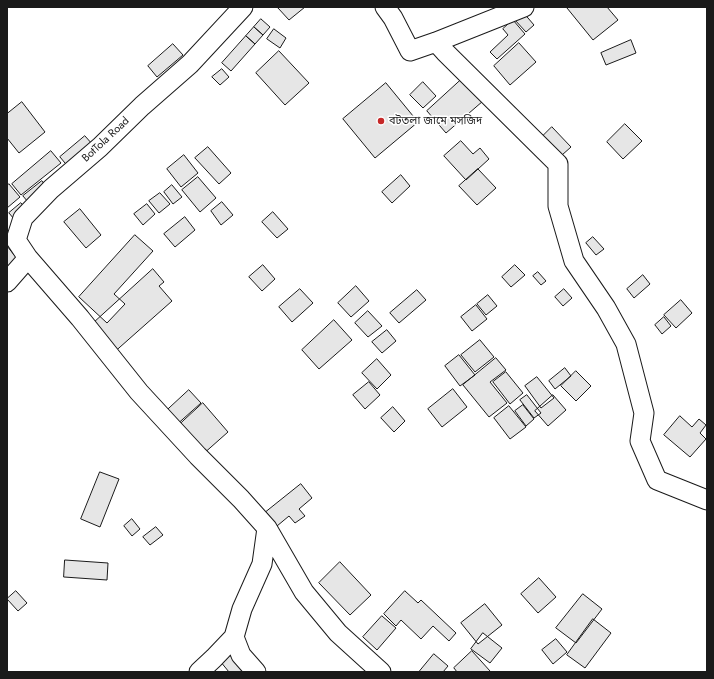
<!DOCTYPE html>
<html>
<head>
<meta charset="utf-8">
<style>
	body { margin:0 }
	#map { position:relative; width:714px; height:679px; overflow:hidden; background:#fff; font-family:Jost,sans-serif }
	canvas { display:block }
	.frame { position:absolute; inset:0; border:8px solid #1a1a1a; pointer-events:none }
</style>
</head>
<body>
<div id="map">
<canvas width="714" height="679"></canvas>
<div class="frame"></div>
</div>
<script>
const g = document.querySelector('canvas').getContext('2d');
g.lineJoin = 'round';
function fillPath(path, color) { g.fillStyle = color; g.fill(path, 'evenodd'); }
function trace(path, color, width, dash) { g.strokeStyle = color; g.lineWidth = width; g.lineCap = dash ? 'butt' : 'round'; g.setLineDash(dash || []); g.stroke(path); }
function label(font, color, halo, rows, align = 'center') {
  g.font = font + ' Jost,"Noto Sans Bengali",sans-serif'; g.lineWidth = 3; g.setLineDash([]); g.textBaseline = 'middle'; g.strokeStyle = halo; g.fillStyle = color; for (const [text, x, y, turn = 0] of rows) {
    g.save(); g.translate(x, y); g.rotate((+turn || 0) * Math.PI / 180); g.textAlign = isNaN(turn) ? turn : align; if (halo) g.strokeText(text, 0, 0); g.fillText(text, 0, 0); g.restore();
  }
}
const building = new Path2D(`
	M279,7h26l-16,13 -11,-12z
	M569,7h38l11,13 -25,20 -26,-32z
	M522,11l12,14 -8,7 -12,-13z
	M261,19l9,8 -7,8 -9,-8z
	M513,20l12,14 -28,25 -7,-7 18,-17 -5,-6z
	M254,27l9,8 -8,9 -9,-8z
	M274,29l12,9 -6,10 -13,-9z
	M246,36l9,8 -24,27 -9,-8z
	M631,40l5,13 -30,12 -5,-12z
	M519,43l17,19 -26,23 -16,-19z
	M173,44l10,11 -26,22 -9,-11z
	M279,51l30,32 -24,22 -29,-32z
	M222,69l7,8 -9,8 -8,-8z
	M462,79l21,22 -37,32 -19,-22z
	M423,82l13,14 -13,12 -13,-13z
	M386,83l32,39 -43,36 -32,-39z
	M22,102l23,30 -26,21 -12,-15v-24z
	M625,124l17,17 -19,18 -16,-17z
	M552,127l19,20 -9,8 -19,-19z
	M85,136l8,9 -23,24 -10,-12z
	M461,141l12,13 7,-6 9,11 -23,21 -22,-24z
	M208,147l23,26 -12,11 -24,-26z
	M51,151l10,12 -40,32 -9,-11z
	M184,155l14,18 -17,14 -14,-18z
	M478,169l18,19 -19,17 -18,-19z
	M401,175l9,11 -18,17 -10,-11z
	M198,177l18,21 -16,14 -18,-22z
	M42,181l5,7 -19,14 -5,-6z
	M9,184l11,13 -13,11v-22z
	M172,185l10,12 -9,7 -9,-12z
	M160,193l10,11 -11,9 -10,-12z
	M222,202l11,13 -12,10 -10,-14z
	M21,203l5,6 -12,10 -5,-6z
	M147,204l8,10 -12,11 -9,-11z
	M80,209l21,26 -15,13 -22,-26z
	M273,212l15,17 -11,9 -15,-16z
	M185,217l10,13 -20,17 -11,-13z
	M135,235l18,16 -39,43 11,10 -18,19 -28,-26z
	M593,237l11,12 -8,6 -10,-12z
	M7,246l12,15 -12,11z
	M263,265l12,14 -13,12 -13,-14z
	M515,265l10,10 -14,12 -9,-10z
	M153,269l11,13 -5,4 13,15 -61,54 -24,-26z
	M538,272l8,9 -5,4 -8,-9z
	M643,275l7,9 -16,14 -7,-9z
	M356,286l13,15 -18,16 -13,-14z
	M300,289l13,14 -21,19 -13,-15z
	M564,289l8,9 -9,8 -8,-9z
	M417,290l9,10 -27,23 -9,-10z
	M488,295l9,11 -11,9 -9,-11z
	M681,300l11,13 -16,15 -12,-13z
	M476,305l11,14 -15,12 -11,-14z
	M368,311l14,15 -14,11 -13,-14z
	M664,317l7,9 -9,8 -7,-9z
	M334,320l18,20 -33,29 -17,-19z
	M387,330l9,11 -14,12 -10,-11z
	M480,340l14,17 -19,15 -14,-17z
	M459,355l16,20 -15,11 -15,-20z
	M496,358l10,12 -16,12 17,21 -18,14 -26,-32z
	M377,359l14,16 -14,14 -15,-16z
	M565,368l6,8 -16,13 -6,-8z
	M576,371l15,15 -15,15 -15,-15z
	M506,372l17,21 -13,11 -17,-22z
	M537,377l17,21 -13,10 -16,-22z
	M369,382l11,13 -15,14 -12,-14z
	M453,389l14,18 -25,20 -14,-18z
	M189,390l12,13 -27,24 -12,-12z
	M527,395l14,18 -7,5 -14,-18z
	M553,395l13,15 -18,16 -13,-15z
	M203,403l25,29 -26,23 -25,-28z
	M523,405l11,14 -8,7 -11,-15z
	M509,406l17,21 -16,12 -16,-21z
	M393,407l12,14 -11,11 -13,-14z
	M680,416l12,11 7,-8 7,6 -6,8 6,6 -16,18 -26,-22z
	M100,472l19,7 -19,48 -19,-8z
	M301,484l11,14 -13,11 6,7 -10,7 -6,-7 -12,10 -11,-14z
	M132,519l8,10 -8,7 -8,-10z
	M156,527l7,8 -13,10 -7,-8z
	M65,560l43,3 -1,17 -43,-3z
	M340,562l31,33 -21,20 -31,-32z
	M539,578l17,19 -18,16 -17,-19z
	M16,591l11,12 -9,8 -11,-12z
	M405,591l13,12 3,-3 35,33 -7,8 -16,-15 -12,13 -20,-19 -5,6 -12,-12z
	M583,594l19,15 -26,34 -20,-15z
	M485,604l17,21 -24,19 -17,-21z
	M382,616l14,12 -19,22 -14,-13z
	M593,619l18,14 -26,35 -18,-13z
	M483,633l19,15 -12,15 -19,-14z
	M556,639l11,13 -14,12 -11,-14z
	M472,651l18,20 -1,1h-32l-3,-4z
	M229,654l14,16 -2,2h-12l-9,-11z
	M434,654l14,12 -5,6h-24z`);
fillPath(building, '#e6e6e6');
trace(building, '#1a1a1a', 1);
const minor = new Path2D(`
	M385,7l8,11 17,33 26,-9 88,-35
	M436,42l9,10 113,112v42l16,55 32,47 20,36 18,69 -4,28 17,39 50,20
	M28,258l52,60 59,74 59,64 43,43 26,29 37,64 34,41 43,39
	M7,282l21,-24 -12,-18 7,-22 28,-29 49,-42 42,-41 48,-42 53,-57
	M199,672l15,-14 20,-21
	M256,672l-15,-17 -7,-18 8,-28 20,-45 5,-36`);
trace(minor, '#1a1a1a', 21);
trace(minor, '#fff', 19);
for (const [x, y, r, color] of [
	[381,121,4,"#c62828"]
]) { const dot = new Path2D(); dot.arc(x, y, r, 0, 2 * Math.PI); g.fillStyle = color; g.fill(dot); trace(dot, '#fff', 1.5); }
label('11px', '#1a1a1a', '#fff', [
	["বটতলা জামে মসজিদ",389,121]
], 'left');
label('11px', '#1a1a1a', '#fff', [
	["BotTola Road",106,140,-43]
]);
</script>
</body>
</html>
